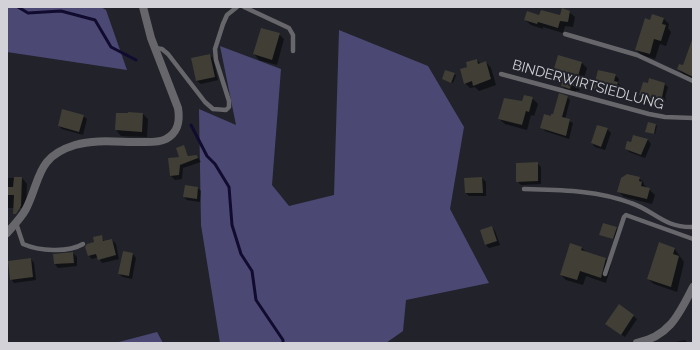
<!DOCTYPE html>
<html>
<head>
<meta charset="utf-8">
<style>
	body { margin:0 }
	#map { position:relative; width:700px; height:350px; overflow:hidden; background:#21222a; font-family:Raleway,sans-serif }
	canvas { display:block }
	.frame { position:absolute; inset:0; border:8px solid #d2d2d8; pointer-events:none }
</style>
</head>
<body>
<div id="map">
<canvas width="700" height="350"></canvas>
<div class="frame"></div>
</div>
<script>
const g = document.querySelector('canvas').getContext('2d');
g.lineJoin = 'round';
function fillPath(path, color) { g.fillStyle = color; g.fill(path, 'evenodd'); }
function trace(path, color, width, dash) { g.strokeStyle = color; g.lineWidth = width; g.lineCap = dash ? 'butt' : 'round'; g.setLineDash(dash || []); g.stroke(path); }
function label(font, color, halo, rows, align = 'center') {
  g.font = font + ' Raleway,sans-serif'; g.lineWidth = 4; g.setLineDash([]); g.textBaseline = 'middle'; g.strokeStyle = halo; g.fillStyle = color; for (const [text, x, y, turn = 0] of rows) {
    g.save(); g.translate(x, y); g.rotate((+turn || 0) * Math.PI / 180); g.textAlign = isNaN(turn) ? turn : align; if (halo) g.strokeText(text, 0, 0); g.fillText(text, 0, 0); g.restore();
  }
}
fillPath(new Path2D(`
	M7,7h94l5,3 21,60 -120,-18z
	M339,30l89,36 36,61 -14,82 39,74 -83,17 -3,31 -17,12h-166l-19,-118 -2,-116 37,16 -16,-79 61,23 -9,116 17,21 45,-11z
	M157,332l6,11h-48z`), '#4b4973');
fillPath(new Path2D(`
	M569,12l6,5 -2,10 -8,-1 -2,7 -20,-6v2l-12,-4 -6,-5 15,-4 20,1z
	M664,19l5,5 -1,4 3,4 -5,14 -6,-2 -5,15 -14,-4 -5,-6 15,-28z
	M279,34l5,5 -7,26 -18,-5 -5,-6z
	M693,45v34l-9,-4 -6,-6 6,-2z
	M209,55l4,3 5,22 -17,4 -4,-3 -5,-22z
	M477,60l4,4 5,-2 5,6 5,17 -17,6 -4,-4 -5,1 -5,-5 3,-15z
	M582,63l5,5 -5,16h-1l-2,7 -3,-1 -1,3 -8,-2 -5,-5v-8l-8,-6z
	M454,74l2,1 -3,8 -10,-4z
	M615,75l4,4 -1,4 3,3 -2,10 -21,-4 -4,-4z
	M664,84l4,3 -3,10 1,2 -4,9 -14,-4 -8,-9z
	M567,97l3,3 -5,19 8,4 -4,16 -24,-8 -4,-4 13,-11z
	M532,98l6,6 -4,12 -3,-1 -4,15 -22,-6 -6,-5 24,-17z
	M129,113l14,1 5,5 -1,18 -26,-1 -5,-6v-16z
	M83,116l4,3 -4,16 -21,-6 -3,-3z
	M656,125l1,1 -2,8 -9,-3z
	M607,129l4,4 -6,17 -10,-3 -3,-4z
	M633,136l15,4 3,4 -6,14 -16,-6 -3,-4 5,-5z
	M184,147l5,10 8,-1 4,6 -18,6 -1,11 -7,1 -4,-4 -2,-17 12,-1z
	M537,163l4,4v17l-20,1 -4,-4z
	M7,178h15l5,6 -1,24h-19z
	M482,178l4,4v14h-17l-3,-3z
	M639,178l5,5v2l11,10 -3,9 -28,-7 -6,-6z
	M198,188l3,3 -1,11 -13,-2 -3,-3z
	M492,227l3,4 5,14 -11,3 -3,-3 -5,-14z
	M616,228l2,1 -4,10 -13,-5z
	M101,237l4,5 7,-2 4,4 3,15 -17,4 -4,-6 -6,2 -4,-4 7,-12z
	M582,248l5,5 19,6 5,6 -5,18 -20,-7 -3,9 -17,-5 -5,-5z
	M674,248l10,14 -7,30 -23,-8 -6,-5z
	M73,253l4,4v9l-19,2 -3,-4 -1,-9z
	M133,254l3,4 -4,21 -9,-2 -4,-3z
	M31,259l3,4 2,17 -22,3 -3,-4z
	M619,305l18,14 -12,18 -15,-10z
	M685,340l3,3h-17z`), '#0007');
trace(new Path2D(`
	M18,7l10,6 33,-2 34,9 16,27 25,13
	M191,125l16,31 8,8 14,23 3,38 9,29 11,17 4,29 27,40v3`), '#110b2f', 3);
fillPath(new Path2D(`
	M562,8l8,3 -2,11 -8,-1 -2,7 -20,-6 -1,2 -13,-4 3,-9 12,4 2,-5 19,5z
	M652,14l12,4 -2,6 4,1 -5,16 -7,-2 -4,15 -15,-4 10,-32 5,2z
	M261,28l19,5 -8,27 -19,-6z
	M692,40h1v37l-16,-8 2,-5 4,1z
	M210,54l5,23 -19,4 -5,-23z
	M558,55l24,7 -5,18 -2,-1 -1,7 -3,-1 -1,4 -9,-3 1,-4h-3l2,-7 -8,-3z
	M477,59l1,5 8,-3 5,18 -18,7 -1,-5 -8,3 -4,-15 7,-2 -1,-5z
	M445,70l10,3 -4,10 -9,-4z
	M598,70l18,4 -2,7 4,1 -3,11 -22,-4z
	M649,78l16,5 -4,19h-1l-1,3 -16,-4 1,-5 -5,-1 4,-13 5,1z
	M559,93l9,3 -6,21 8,2 -4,17 -26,-8 4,-14 7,2v-2h2z
	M524,95l9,2 -4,15 -3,-1 -4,14 -24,-6 6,-21 18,3z
	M62,109l22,6 -5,17 -21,-6z
	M128,112l15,1 -1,19 -27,-2 1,-17h12z
	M648,122l8,2 -2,10 -9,-2z
	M597,125l11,3 -7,19 -10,-4z
	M633,135l15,4 -7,16 -16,-6 2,-8 4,1z
	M184,145l4,11 9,-1 1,3 -18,7 -1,10 -9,1 -2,-18 11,-1 -3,-9z
	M538,162v19l-22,1v-19z
	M627,174l13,3 -1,4 3,1 -1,4 9,2 -3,11 -30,-7 4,-14z
	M14,177h8l-1,29 -5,8h-3l1,-19h-7v-8h6z
	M482,177l1,16h-18l-1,-15z
	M185,185l13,2 -1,12 -14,-2z
	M603,223l14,4 -4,12 -14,-4z
	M492,226l5,15 -12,4 -5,-15z
	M102,235l1,6 9,-2 4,16 -18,5 -2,-6 -8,2 -3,-9 2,-3 7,-2 -1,-5z
	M659,242l16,6 -2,6 6,2 -8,31 -24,-8z
	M570,243l12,4 -1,3 25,8 -5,20 -21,-7 -3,9 -17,-5z
	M123,251l10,2 -4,23 -11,-2z
	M73,252l1,11 -20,1 -1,-10z
	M31,258l2,19 -23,3 -2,-19z
	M619,304l15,11 -13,20 -16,-11z`), '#403e35');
trace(new Path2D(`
	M244,7l45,21 4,7v16
	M565,34l72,21 56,26
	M155,48l7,1 6,5 37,48 8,7 13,1 3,-3v-6l-13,-41 -1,-11 8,-25 4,-9 10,-8
	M501,74l148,40 16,3 28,1
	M524,189c36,1 73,1 107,14 24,8 33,25 62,24
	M16,223l7,21c16,7 45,9 60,0
	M605,274l19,-57 2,-2 67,24`), '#66666b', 4.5);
trace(new Path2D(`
	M7,233c7,-8 14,-15 19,-24 15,-30 10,-52 49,-64 20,-6 43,-3 64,-3 9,0 19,1 27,-3 13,-7 14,-19 12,-31l-27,-70 -8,-31
	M637,343c33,-7 42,-29 56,-56`), '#66666b', 8);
label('14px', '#d2d2d8', '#21222a', [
	["BINDERWIRTSIEDLUNG",588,85,15]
]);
</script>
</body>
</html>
